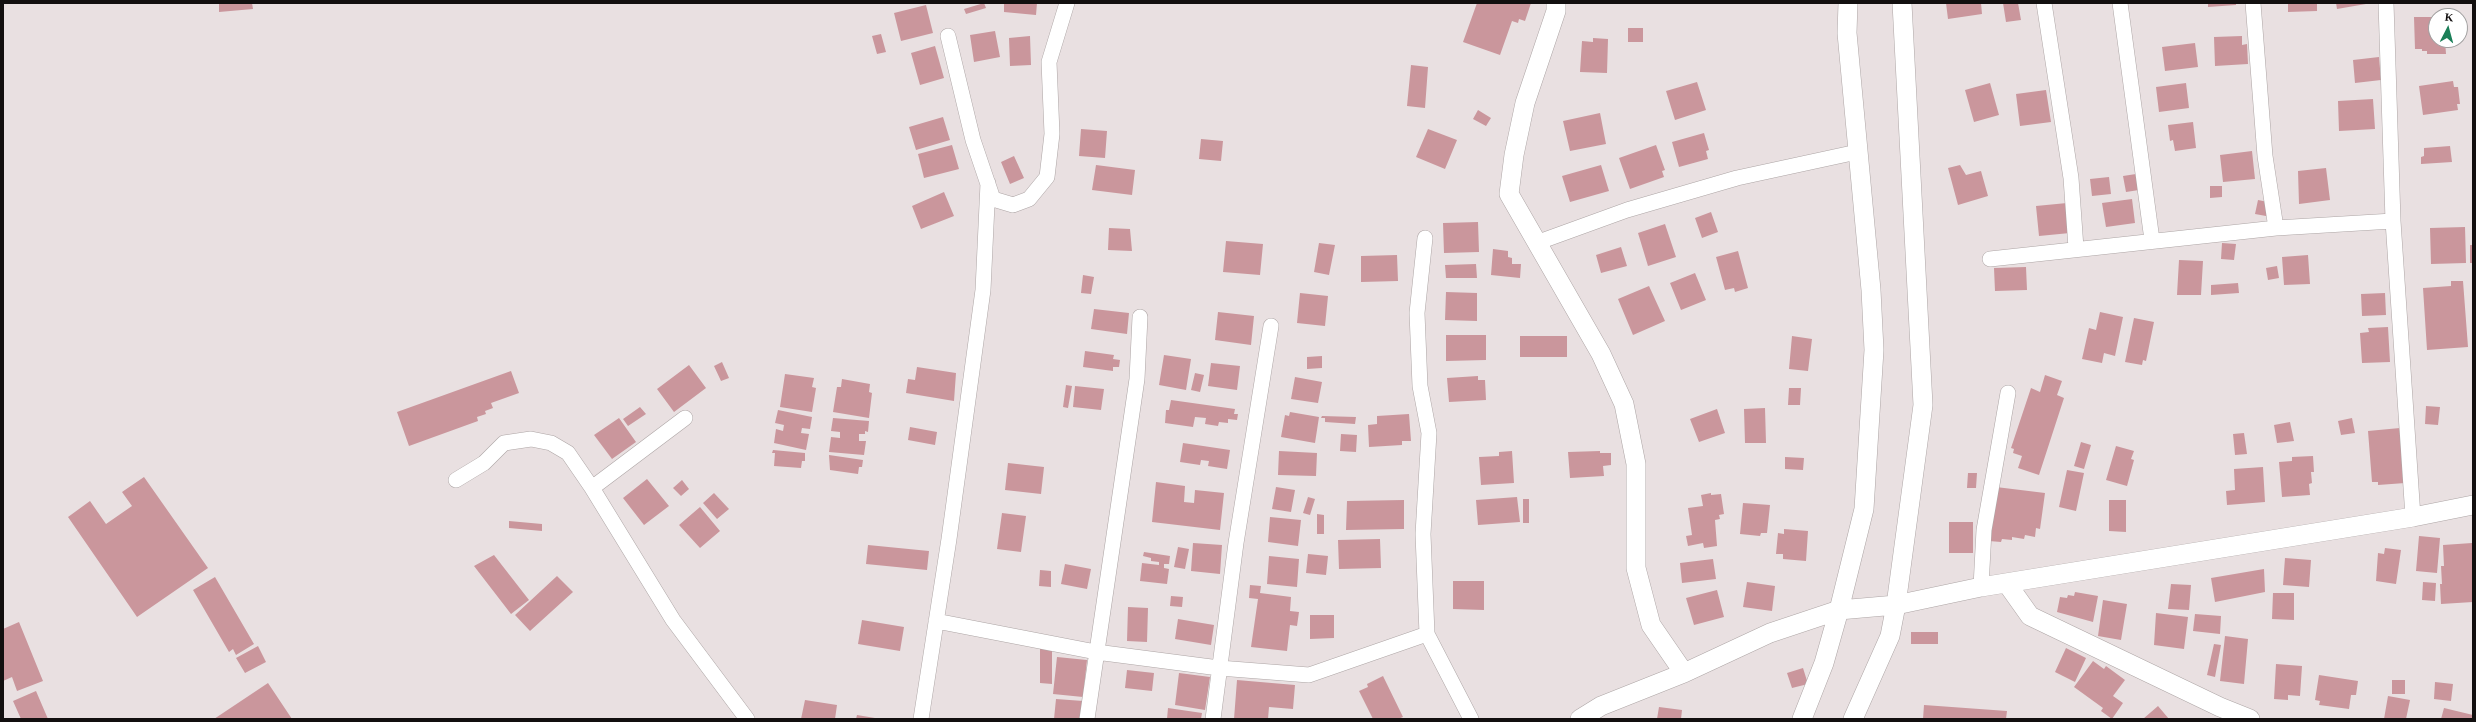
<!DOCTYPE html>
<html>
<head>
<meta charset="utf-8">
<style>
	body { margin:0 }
	#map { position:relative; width:2476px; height:722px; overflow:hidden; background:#e9e0e1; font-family:"Times New Roman",serif }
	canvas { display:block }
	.frame { position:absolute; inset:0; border:4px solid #120f0f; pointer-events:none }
	.north { position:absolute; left:2428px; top:8px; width:40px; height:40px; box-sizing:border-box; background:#fff; border:1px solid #a09f9f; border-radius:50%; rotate:6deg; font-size:11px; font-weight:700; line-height:16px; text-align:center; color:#120f0f }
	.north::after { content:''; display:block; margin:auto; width:14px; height:18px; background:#1b7f58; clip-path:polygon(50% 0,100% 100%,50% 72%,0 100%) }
</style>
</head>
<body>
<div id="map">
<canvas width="2476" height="722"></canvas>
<div class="frame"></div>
<div class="north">K</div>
</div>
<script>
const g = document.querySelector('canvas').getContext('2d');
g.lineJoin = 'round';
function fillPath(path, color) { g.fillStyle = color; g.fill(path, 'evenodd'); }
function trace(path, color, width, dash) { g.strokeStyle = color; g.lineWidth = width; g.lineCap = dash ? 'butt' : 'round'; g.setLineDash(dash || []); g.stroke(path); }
fillPath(new Path2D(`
	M219,3h33l1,6 -34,3z
	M984,3l2,5 -20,6 -2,-5z
	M1004,3h33l-1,12 -32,-3z
	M1477,3h54l-6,18 -6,-2 -1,4 -6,-2 -12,34 -37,-13z
	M1946,3h35l1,11 -34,5z
	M2003,3h15l3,17 -15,2z
	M2208,3h28v2l-28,2z
	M2288,3h29v8l-29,1z
	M2336,3h30v1l-29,5z
	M926,5l7,28 -32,8 -7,-28z
	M2414,17h22v23h9l1,14h-19v-3h-5v-2h-7z
	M1628,28h15v14h-15z
	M995,31l5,26 -26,5 -4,-27z
	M881,34l5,18 -9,2 -5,-18z
	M1030,36l1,29 -21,1 -1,-28z
	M2242,36v9l5,-1 1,20 -33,2 -1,-29z
	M1593,38l15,1 -1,34 -27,-1 2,-31 11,1z
	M2195,43l3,24 -33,4 -3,-24z
	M935,46l9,32 -24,7 -9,-32z
	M2379,57l2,23 -26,3 -2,-23z
	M1411,65l17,2 -3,41 -18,-2z
	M2453,81l1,6h4l2,17h-3l1,6 -35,5 -4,-29z
	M1697,82l9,28 -31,10 -9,-29z
	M1990,83l9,32 -25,7 -9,-32z
	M2186,83l3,25 -30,4 -3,-25z
	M2046,90l5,32 -31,4 -4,-32z
	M2373,99l2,30 -36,2 -1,-30z
	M1478,110l13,8 -5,8 -13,-7z
	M1600,113l6,31 -36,7 -7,-30z
	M943,117l7,23 -34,10 -7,-23z
	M2193,122l3,26 -21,3 -2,-11 -3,1 -2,-16z
	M1081,129l26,2 -2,27 -26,-2z
	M1428,129l29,11 -12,29 -29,-12z
	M1704,133l5,17 -3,1 2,8 -29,8 -7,-25z
	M1201,139l22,2 -2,20 -22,-2z
	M952,145l7,24 -35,9 -6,-24z
	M1656,145l9,25 -3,1 2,6 -34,12 -11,-31z
	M2450,146l2,16 -31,2v-7l3,-1v-8z
	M2252,151l3,28 -32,3 -3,-27z
	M1014,156l10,22 -14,6 -9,-22z
	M1096,165l39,5 -3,25 -40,-5z
	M1601,165l8,26 -39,11 -8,-26z
	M1960,165l6,10 15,-4 7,25 -30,9 -10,-37z
	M2326,168l4,32 -31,4 -1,-33z
	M2136,174l3,16 -13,2 -3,-16z
	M2109,177l2,17 -19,2 -2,-17z
	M2210,186h12v11l-12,1z
	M944,192l10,24 -33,13 -9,-23z
	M2132,199l3,24 -29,4 -4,-24z
	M2258,200l10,2 -2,14 -11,-2z
	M2067,203l3,30 -31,3 -3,-30z
	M1711,212l7,20 -16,6 -7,-20z
	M1478,222l1,30 -35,1 -1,-30z
	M1665,224l11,33 -28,9 -10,-33z
	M2465,227l1,36 -35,1 -1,-36z
	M1109,228l21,1 2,22 -24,-1z
	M1226,241l37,3 -3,31 -37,-3z
	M1319,243l16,2 -6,30 -15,-3z
	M2222,243l14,1 -2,16 -13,-1z
	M2470,245h3v18h-3z
	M1621,247l6,19 -26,7 -5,-18z
	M1493,249l15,2v6l4,1v6h9l-1,14 -29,-3z
	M1738,251l10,37 -13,4 -1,-4 -9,2 -9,-33z
	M1397,255l1,26 -37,1v-26z
	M2308,255l2,29 -26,1 -2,-28z
	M2179,260l24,1 -2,34h-24z
	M1476,264l1,14h-31l-1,-13z
	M2277,266l2,12 -11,2 -2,-12z
	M2026,267l1,23 -32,1 -1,-23z
	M1695,273l11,27 -25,10 -11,-27z
	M1083,275l11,2 -3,17 -10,-1z
	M2451,281h12l5,66 -41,3 -4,-62 28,-2z
	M2238,283l1,10 -28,2v-10z
	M1649,286l16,35 -32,14 -15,-36z
	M1446,292l31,1v28l-32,-1z
	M1300,293l28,3 -3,30 -28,-3z
	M2385,293l1,22 -24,1 -1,-22z
	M1094,309l35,4 -2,21 -36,-5z
	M1218,312l36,4 -3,29 -36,-5z
	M2100,312l23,5 -8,39 -11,-3 -2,10 -20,-4 7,-31 7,2z
	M2134,318l20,4 -8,39 -3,-1 -1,5 -17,-3z
	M2388,327l2,35 -28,1 -2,-30 9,-1 -1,-4z
	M1446,335h40v25l-40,1z
	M1520,336h47v21h-47z
	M1792,336l20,3 -4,32 -19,-2z
	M1085,351l29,4 -1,4 7,1 -1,7h-6v4l-30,-4z
	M1164,355l27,4 -5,31 -27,-5z
	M1322,356v12l-15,1v-12z
	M722,362l7,16 -8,3 -7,-15z
	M1211,363l29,3 -3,24 -29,-4z
	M689,365l17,23 -32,24 -17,-23z
	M917,367l39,6 -2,28 -48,-8 2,-14 7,1z
	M511,371l8,22 -28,10 2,5 -8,3 1,3 -9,3 1,4 -69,25 -12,-34z
	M1195,373l9,2 -4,17 -9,-2z
	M785,374l29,4 -2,9 4,1 -4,24 -32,-5z
	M2045,375l17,6 -5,14 7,3 -25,77 -21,-7 4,-12 -9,-3 1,-4 -3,-1 20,-60 9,4z
	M1478,376v4h7l1,20 -37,2 -2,-24z
	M1295,377l27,5 -4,21 -27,-4z
	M842,379l28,5 -1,8 3,1 -3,25 -36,-6 4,-25h4z
	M1066,385l6,1 -4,22 -5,-1z
	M1075,386l29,3 -3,21 -28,-3z
	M1789,388h12l-1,17h-12z
	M1171,400l64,9 -1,5h4l-1,6 -9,-1v4l-9,-1 -1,4 -13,-2 1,-6 -11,-1 -2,10 -28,-4 1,-13h3z
	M2426,406l14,1 -2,18 -13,-1z
	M640,407l6,7 -18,12 -5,-7z
	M1765,408l1,35h-21l-1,-34z
	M1717,409l8,24 -26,9 -9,-23z
	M778,410l34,7 -2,12 -8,-1 -1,5 8,1 -3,16 -32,-7 2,-14 7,2 1,-6 -9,-2z
	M1290,412l29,5 -4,26 -34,-6 4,-22 4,1z
	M1409,414l2,27h-9v4l-33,2 -1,-22 9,-1v-8z
	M1322,416l34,1 -1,7 -30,-2v-4h-4z
	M619,418l17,24 -24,17 -18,-24z
	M833,418l36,3 -1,11 -3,-1v3h-6v7h7l-2,14 -35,-3 2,-15 9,1v-6l-9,-1z
	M2352,418l3,15 -14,2 -3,-14z
	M2290,422l4,19 -17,2 -3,-18z
	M910,427l27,5 -2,13 -27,-5z
	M2400,428l5,55 -27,2v-3h-6l-4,-51z
	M2244,433l3,21 -12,1 -2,-21z
	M1341,434l16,1 -1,17 -16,-1z
	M2081,442l10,3 -7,24 -10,-3z
	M1183,443l47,7 -3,19 -19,-3 1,-5 -8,-1 -1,5 -20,-3z
	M2116,446l18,5 -3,8 3,1 -7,26 -21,-6z
	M773,450l32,3v8h-3l-1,7 -27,-2 1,-13h-3z
	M1279,451l38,2 -1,23 -38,-1z
	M1512,451l2,32 -33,2 -2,-28 20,-1v-4z
	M1600,451v2h11v12l-8,1 1,10 -34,2 -2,-26z
	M829,455l34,5 -1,7h-3l-1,7 -28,-4z
	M2313,456l1,16h-3l1,11 -3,1 1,11 -28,2 -3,-35 13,-1v-4z
	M1785,457l19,1 -1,12 -18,-1z
	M1008,463l36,4 -3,27 -36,-4z
	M2263,467l2,35 -38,3 -1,-14 9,-1 -1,-21z
	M2067,470l17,3 -8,38 -17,-4z
	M1968,473h9l-1,15h-9z
	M144,477l64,91 -71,49 -69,-100 22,-16 16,23 26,-18 -10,-14z
	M647,479l22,27 -25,19 -21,-27z
	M682,480l7,9 -8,7 -8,-8z
	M1156,482l29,4 -1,16 10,1 1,-13 29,3 -4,37 -68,-8z
	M1276,487l19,3 -4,22 -19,-3z
	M1996,487l49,6 -5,36 -4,-1 -1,9 -10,-2 -1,4 -12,-2v3l-10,-1 -1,3 -12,-1z
	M714,493l15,16 -12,10 -14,-16z
	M1711,493v2l10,-1 3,20 -5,1 1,4 -5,1 2,26 -13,2 -1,-5 -15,3 -2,-10 6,-1 -4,-27 15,-2 -2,-11z
	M1308,497l7,2 -5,16 -7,-2z
	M1517,497l3,25 -42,3 -2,-25z
	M1523,499h6v24h-6z
	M1404,500v29l-58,1 1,-29z
	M2109,500h17v32l-17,-1z
	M1743,503l27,2 -3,28h-6l-1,3 -20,-2z
	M700,507l20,24 -20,17 -21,-23z
	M1002,513l24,3 -5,36 -24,-3z
	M1317,514l7,1v19h-7z
	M1270,517l31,3 -3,26 -30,-4z
	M509,521l33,3v7l-33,-3z
	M1949,522h24v31h-24z
	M1784,529l24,2 -2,30 -23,-2v-5h-7l2,-21 6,1z
	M2419,536l21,2 -3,35 -21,-2z
	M1380,539l1,29 -42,1 -1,-29z
	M2473,539v63l-32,2 -1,-20h2l-1,-18h3l-1,-21 29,-2z
	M1193,543l29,2 -2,29 -29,-3z
	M868,545l61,6 -2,19 -61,-6z
	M1178,547l11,2 -4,20 -11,-2z
	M2385,548l16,2 -5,34 -20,-3 2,-28 6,1z
	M1144,552l26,4 -1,8h-5v4l5,1 -2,15 -27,-3 2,-18 17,2v-3l-8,-1v-3l-8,-2z
	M1308,554l20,2 -2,19 -20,-2z
	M494,555l35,45 -18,14 -37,-48z
	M1269,556l30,3 -2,28 -30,-3z
	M2285,558l26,2 -2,27 -26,-2z
	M1713,559l3,20 -34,4 -2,-20z
	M1065,564l26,5 -4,20 -26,-5z
	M2264,569l1,23 -50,10 -4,-24z
	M1040,570l11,1v16l-12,-1z
	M557,576l16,16 -43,39 -15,-16z
	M215,577l39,67 -18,11 -3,-6 -4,3 -36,-62z
	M1453,581h31v29l-31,-1z
	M1747,582l28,4 -3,25 -29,-4z
	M2423,582l13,1 -1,18 -13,-1z
	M2171,584l20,1 -2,25 -21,-1z
	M1250,585l11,1 -1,7 31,4 -1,14 9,1 -2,14 -7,-1 -3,26 -36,-4 7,-48 -9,-1z
	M1717,590l7,27 -30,8 -8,-27z
	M2075,592l23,4 -5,26 -36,-10 3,-15 7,1 1,-3 6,1z
	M2273,593h21v27l-22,-1z
	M1171,596l12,1 -1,10 -12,-1z
	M2103,600l24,4 -6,36 -23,-4z
	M1128,607l20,1 -1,34 -20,-1z
	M2156,613l32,4 -4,32 -30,-4z
	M2195,614l26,2 -1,18 -27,-3z
	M1310,615h24v23l-24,1z
	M1178,619l36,6 -3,20 -36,-6z
	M862,620l42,7 -4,24 -42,-7z
	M19,622l24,59 -26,10 -5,-14 -9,4v-52z
	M1911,632h27v12h-27z
	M2225,636l23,3 -4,45 -24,-3z
	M2214,644l7,1 -6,32 -8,-2z
	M258,646l8,16 -21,11 -9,-15z
	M2066,648l20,10 -11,24 -20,-10z
	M1040,649h12v35l-12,-1z
	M1057,657l30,3 -4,37 -30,-3z
	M2093,661l11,8 2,-3 19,14 -12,16 10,7 -11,16 -11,-8 2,-3 -29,-21z
	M2276,664l26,2 -2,30 -12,-1v5l-14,-1z
	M1803,668l5,16 -16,4 -5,-15z
	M1127,670l27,3 -2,18 -27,-3z
	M1179,673l31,4 -5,33 -30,-5z
	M2319,675l39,6 -2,14h-5l-2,14 -30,-4 1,-4 -5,-1z
	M1383,676l20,41 -5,2h-25l-14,-28 9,-4 -1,-3z
	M1237,680l58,5 -2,24 -24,-2 -1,12h-34z
	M2392,680h13v14h-13z
	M2435,682l18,2 -2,17 -17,-2z
	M268,683l24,36h-78z
	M36,691l12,28h-27l-8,-18z
	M2388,696l22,4 -4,19h-22z
	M1056,699l27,2 -2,18h-27z
	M805,700l32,5 -2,14h-34z
	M1924,705l83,6 -1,8h-83z
	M2158,706l11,13h-26z
	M1659,707l23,3 -1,9h-24z
	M1168,708l34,5 -1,6h-34z
	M2444,708l29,7v4h-32z
	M857,715l18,3v1h-19z`), '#ca969c');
const minor = new Path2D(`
	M2044,3l27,175 5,70
	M2120,3l32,237
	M2253,3l12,153 11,72
	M2386,3l7,218 20,296
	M948,36l25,104 20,59 20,6 16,-6 18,-22 5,-43 -3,-72 18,-59
	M1425,238l-8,75 3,73 9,47 -6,101 4,100 44,85
	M1536,243l91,-33 110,-32 120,-26
	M1990,259l286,-31 117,-7
	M456,480l28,-17 20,-20 27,-4 20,4 17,10 24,35 81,132 74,99
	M592,488l93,-70
	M1981,587l3,-57 24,-137
	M936,621l160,31 123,16 90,7 118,-41
	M921,719l28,-180 34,-249 5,-107
	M1087,719l50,-340 3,-62
	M1213,719l23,-176 35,-217`);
const tertiary = new Path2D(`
	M1556,3v8l-31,92 -11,52 -5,39 92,160 23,50 12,60v104l15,57 33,48
	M2008,585l22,31 190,91 30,12
	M1580,719l21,-13 83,-33 86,-40 69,-23 57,-5 85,-18 432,-70 60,-12
	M1802,719l22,-56 15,-53 25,-101 10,-159 -3,-60 -24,-257 1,-30
	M1853,719l37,-83 6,-31 27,-200 -21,-402`);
trace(minor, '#ada5a5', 16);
trace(tertiary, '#ada5a5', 20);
trace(minor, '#fff', 15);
trace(tertiary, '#fff', 19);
</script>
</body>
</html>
